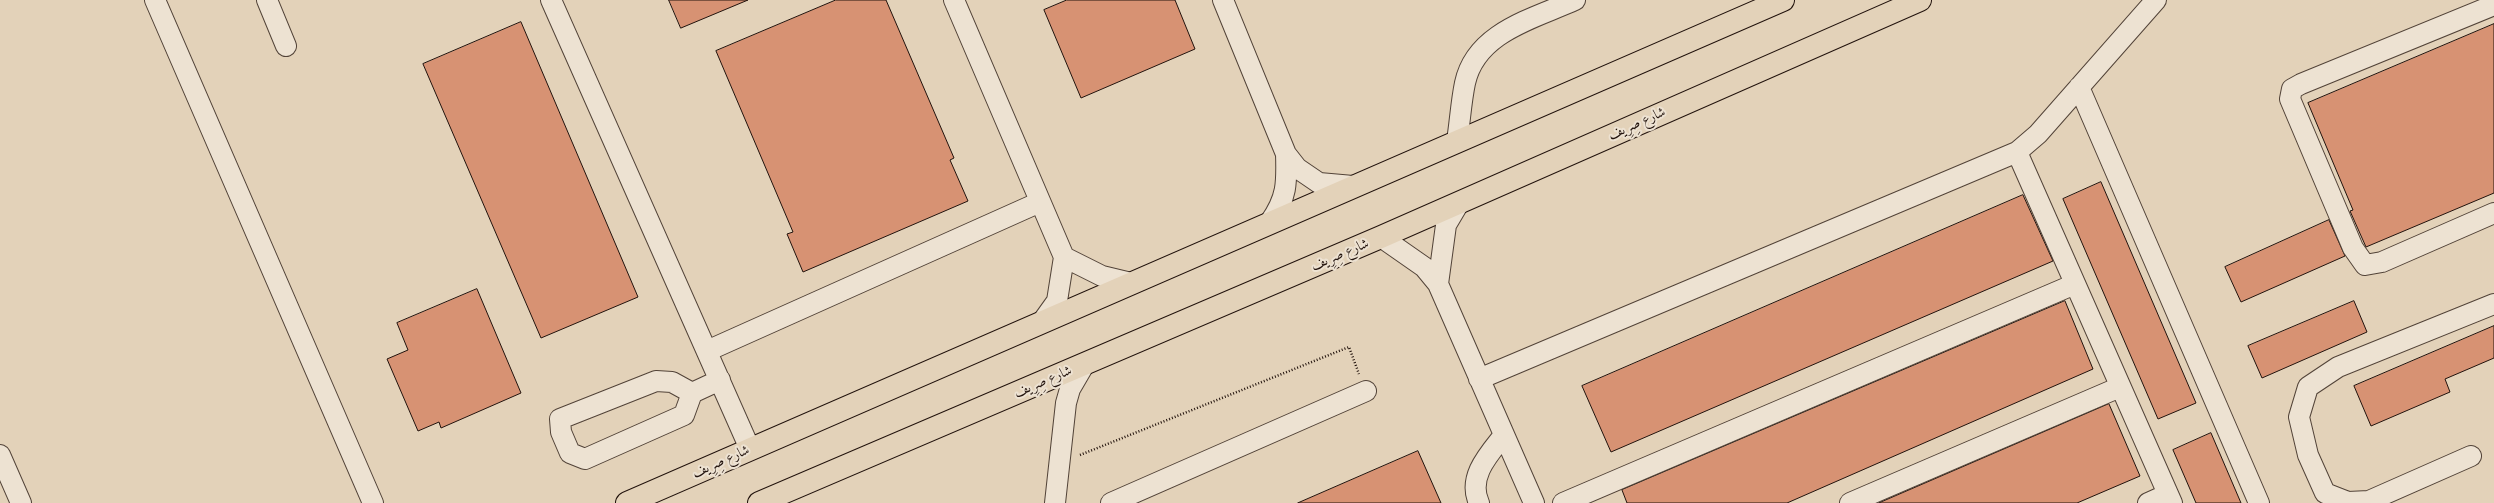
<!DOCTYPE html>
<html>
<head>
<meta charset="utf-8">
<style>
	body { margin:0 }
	canvas { display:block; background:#e3d2b9 }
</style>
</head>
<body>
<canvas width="2494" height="503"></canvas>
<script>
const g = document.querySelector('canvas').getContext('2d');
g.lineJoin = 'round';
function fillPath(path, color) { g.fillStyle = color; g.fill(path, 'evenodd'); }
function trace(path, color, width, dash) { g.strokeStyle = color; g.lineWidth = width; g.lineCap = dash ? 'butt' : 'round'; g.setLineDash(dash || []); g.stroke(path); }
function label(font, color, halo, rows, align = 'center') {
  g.font = font + ' "Gentium Book Plus",Amiri,serif'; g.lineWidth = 4; g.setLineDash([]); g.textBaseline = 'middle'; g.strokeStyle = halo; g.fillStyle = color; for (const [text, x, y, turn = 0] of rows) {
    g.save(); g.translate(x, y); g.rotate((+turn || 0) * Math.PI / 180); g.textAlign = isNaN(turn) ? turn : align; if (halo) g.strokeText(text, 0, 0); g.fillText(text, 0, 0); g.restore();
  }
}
const building = new Path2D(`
	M669,0h79l-67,28z
	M836,0h50l68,158 -4,2 18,41 -165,71 -16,-38 6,-2 -77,-181z
	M1067,0h108l20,49 -114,49 -37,-88z
	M521,22l117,275 -97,41 -118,-274z
	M2494,24v169l-128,54 -16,-36 3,-1 -45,-107z
	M2101,182l95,221 -38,16 -95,-220z
	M2023,195l30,66 -442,191 -29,-66z
	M2329,220l16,36 -104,46 -16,-35z
	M477,289l44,104 -80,35 -2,-6 -21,9 -31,-72 21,-9 -11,-27z
	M2065,301l28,68 -306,134h-160l-5,-13z
	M2354,301l13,31 -105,46 -14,-32z
	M2494,326v32l-49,21 5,13 -79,34 -17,-40z
	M2109,404l31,72 -63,27h-198z
	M2211,433l30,70h-45l-23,-53z
	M1418,451l23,52h-143z`);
fillPath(building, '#d79273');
trace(building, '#22130d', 1);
const minor = new Path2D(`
	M155,0l218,503
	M267,0l19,46
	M551,0l199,449
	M954,0l110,257 -7,44 -15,21
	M1223,0l63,154 11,14 22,15 34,3
	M2494,5l-193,79 -9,5 -2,10 63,149 12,17 17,-3 112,-49
	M2079,87l180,416
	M1457,141c3,-19 4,-39 8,-58 11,-51 68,-64 110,-83
	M2017,152l155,351
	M1270,222c17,-24 17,-39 16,-68
	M1381,237l43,30 14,17 96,219
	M1064,257l38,19 29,7
	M1438,284l8,-59 13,-22
	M707,351l333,-149
	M1479,379l538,-227 21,-18 118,-134
	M692,393l-20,-11 -16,-1 -96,38 1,13 9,21 15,6 99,-44 8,-22 28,-13
	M0,455l21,48
	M2471,456l-102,45 -21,1 -23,-9 -17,-38 -9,-38 9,-30 30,-20 156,-63
	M1055,503l11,-100 4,-14 14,-24
	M1111,503l255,-112
	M1479,503c-12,-26 10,-49 25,-68
	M1563,503l512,-219
	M1850,503l270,-116
	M2148,503l20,-9`);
const major = new Path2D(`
	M627,503l1156,-503
	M759,503l622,-266 539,-237`);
trace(minor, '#524338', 22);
trace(major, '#22130d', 24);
trace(new Path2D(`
	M1080,455l269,-108 10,27`), '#22130d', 2.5, [1, 2]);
trace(minor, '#ede2d2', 20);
trace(major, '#e3d2b9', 22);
label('14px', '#22130d', '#ede2d2', [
	["شارع صِرِيف",1637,124,-24],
	["شارع صِرِيف",1340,255,-23],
	["شارع صِرِيف",1043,382,-23],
	["شارع صِرِيف",721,462,-24]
]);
</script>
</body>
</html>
